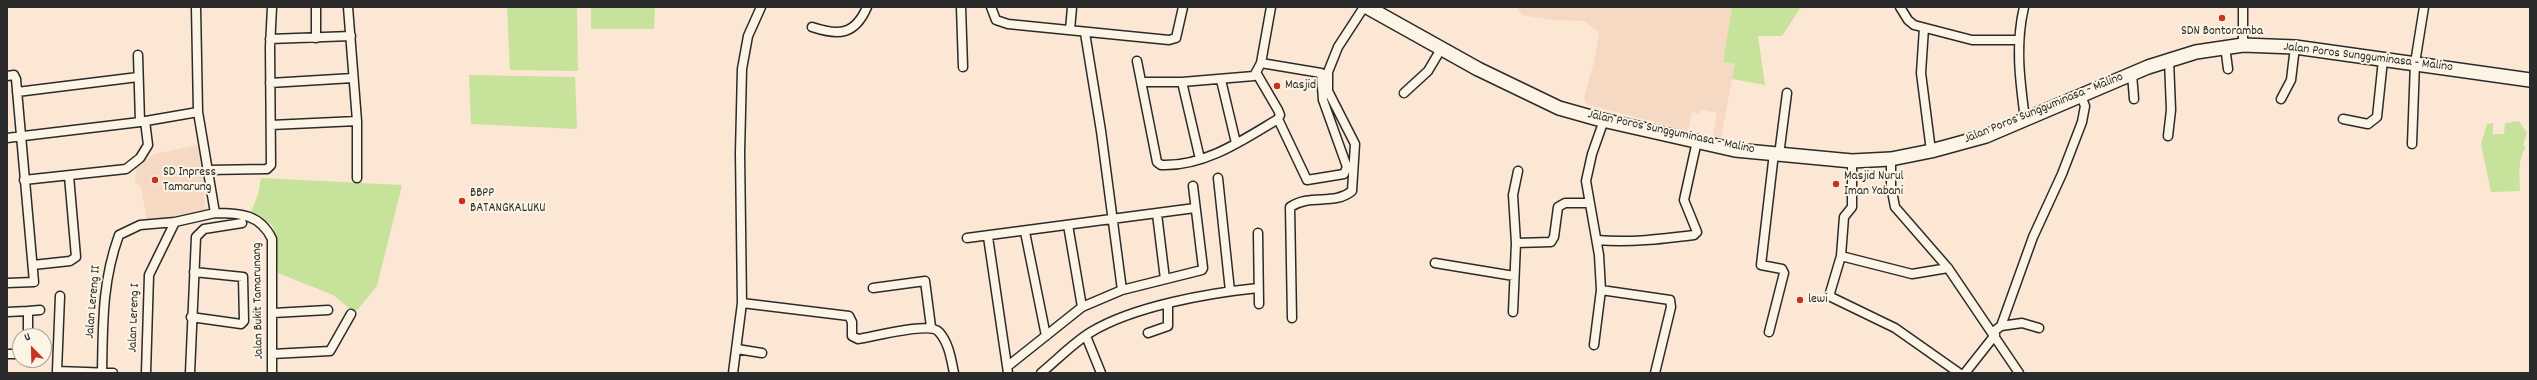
<!DOCTYPE html>
<html>
<head>
<meta charset="utf-8">
<style>
	body { margin:0 }
	#map { position:relative; width:2537px; height:380px; overflow:hidden; background:#fbe7d3; font-family:Dekko,sans-serif }
	canvas { display:block }
	.frame { position:absolute; inset:0; border:8px solid #2b2b2b; pointer-events:none }
	.north { position:absolute; left:12px; top:328px; width:40px; height:40px; box-sizing:border-box; background:#fcf5e5; border:1px solid #a8a49b; border-radius:50%; rotate:337deg; font-size:11px; font-weight:700; line-height:16px; text-align:center; color:#2b2b2b }
	.north::after { content:''; display:block; margin:auto; width:14px; height:18px; background:#c8321e; clip-path:polygon(50% 0,100% 100%,50% 72%,0 100%) }
</style>
</head>
<body>
<div id="map">
<canvas width="2537" height="380"></canvas>
<div class="frame"></div>
<div class="north">U</div>
</div>
<script>
const g = document.querySelector('canvas').getContext('2d');
g.lineJoin = 'round';
function fillPath(path, color) { g.fillStyle = color; g.fill(path, 'evenodd'); }
function trace(path, color, width, dash) { g.strokeStyle = color; g.lineWidth = width; g.lineCap = dash ? 'butt' : 'round'; g.setLineDash(dash || []); g.stroke(path); }
function label(font, color, halo, rows, align = 'center') {
  g.font = font + ' Dekko,sans-serif'; g.lineWidth = 4; g.setLineDash([]); g.textBaseline = 'middle'; g.strokeStyle = halo; g.fillStyle = color; for (const [text, x, y, turn = 0] of rows) {
    g.save(); g.translate(x, y); g.rotate((+turn || 0) * Math.PI / 180); g.textAlign = isNaN(turn) ? turn : align; if (halo) g.strokeText(text, 0, 0); g.fillText(text, 0, 0); g.restore();
  }
}
fillPath(new Path2D(`
	M1517,7h215l-9,55 12,2 -14,74 -8,-2 4,-23 -17,-4v5l-8,-2 -4,19 -102,-27 -2,-6 10,-36 5,-29 -15,-12 -31,-1 -31,-5z
	M201,144l4,69 -58,8 -6,-34 -6,-5 1,-15 18,-13z`), '#f6d9c3');
fillPath(new Path2D(`
	M507,7h70l1,64 -68,-1z
	M591,7h64l-1,22h-63z
	M1732,7h69l-19,29h-24l7,49 -33,-6 3,-15 -12,-2z
	M469,75l106,2 2,52 -106,-5z
	M2519,121l8,12 -4,12 3,2c-9,12 -6,30 -6,44l-29,1 -10,-48 6,-20 6,-1v11h11l1,-11z
	M261,178l141,7 -25,101 -22,27 -22,-18 -55,-22 -5,-47 -22,-14 7,-17z`), '#c7e39b');
const minor = new Path2D(`
	M196,7l2,105 17,101c25,0 45,1 57,26v134
	M316,7v31
	M348,7l9,114v57
	M961,7l2,60
	M991,7l5,13 12,4 161,16 7,-2 7,-31
	M1900,7l8,13 6,5 58,15h47
	M2024,7c-9,38 -4,74 1,112
	M2243,7v38
	M812,27c27,9 43,8 55,-20
	M1924,28l-3,45 10,78
	M1070,30l2,-23
	M1085,33l16,98 21,159
	M270,39l81,-3
	M2225,46l3,23
	M138,55l2,67
	M1137,61l20,101 4,3c43,2 82,-25 117,-46l2,-4 -2,-5 -21,-36
	M1261,63l60,10 2,27 24,67 -3,7 -37,6 -29,-61
	M2132,74l2,25
	M7,76l7,-1 2,4 18,203 -27,1
	M1221,80l15,63
	M1142,82h40l72,-6 7,-13 10,-56
	M1182,82l18,77
	M270,83l83,-5
	M17,92l121,-15
	M1404,93l24,-22 13,-22
	M2281,99l10,-19 4,-33
	M2343,119l25,5 9,-7 6,-57
	M271,125l86,-4
	M2168,136l3,-26 -2,-50
	M7,138l133,-16 58,-10
	M2412,144l3,-81 9,-56
	M1779,155l8,-62
	M1891,159v27l4,21 53,61 71,105
	M1852,161v46l-8,10 -3,39 71,18 36,-6
	M208,170l59,-1 4,-4 -1,-118 2,-40
	M1218,178l12,113
	M24,180l102,-11 14,-11 8,-13 -3,-24
	M1157,214l8,65
	M1068,225l14,82
	M1025,232l21,104
	M1258,233l1,71
	M988,237l20,136
	M967,238l228,-30
	M1597,240c32,3 65,-1 97,-5l3,-3 -13,-32 13,-59
	M1516,243l-3,-48 5,-24
	M1841,256l-11,37 1,4 64,31 64,45
	M1435,263l79,13
	M33,265l37,-4 6,-4 -7,-81
	M873,288l52,-7 6,46
	M1601,290l69,10 1,7 -16,66
	M60,296l-3,75 56,2
	M742,303l107,13 3,6v14l6,3c15,-2 72,-18 81,-7 10,11 12,27 15,41
	M28,311l12,-1
	M7,312l21,-1v25
	M1513,312l3,-69 35,-1 3,-5 4,-30 7,-4h24
	M273,313l55,-3
	M191,317l50,7 3,-3 -1,-44 -49,-5
	M1292,318l-2,-111c22,-14 43,-1 62,-16l3,-47 -27,-53v-19l10,-25 26,-40
	M2001,326l21,-3 17,5
	M1769,332l15,-59 -2,-4 -21,-4 13,-112
	M1993,332l8,-6 32,-89 29,-63 20,-52 3,-16 -4,-10
	M1148,333l20,-7v-21
	M1086,336l15,37
	M1594,345l7,-55 -2,-35 -13,-74 6,-27 12,-34
	M737,349l25,4
	M7,354h13
	M272,354l58,-3 21,-37
	M1008,366l74,-59 40,-17 80,-20 1,-2 -10,-82
	M102,372c1,-49 0,-90 17,-137l21,-10 35,-3 40,-9
	M146,373l3,-98 26,-53
	M190,373l6,-136 8,-8 38,-6
	M733,373l9,-70 -2,-150 2,-84 6,-33 13,-29
	M1041,373c16,-13 32,-30 50,-41 43,-26 118,-39 167,-44
	M1965,373l30,-38`);
const primary = new Path2D(`
	M1367,7l111,62 81,39 39,11 137,31 117,11 39,-2 40,-8 55,-15 162,-69 48,-15 47,-7 52,2 235,33`);
trace(minor, '#2b2b2b', 11);
trace(primary, '#2b2b2b', 16);
trace(minor, '#fcf5e5', 8);
trace(primary, '#fcf5e5', 13);
for (const [x, y, r, color] of [
	[2222,18,4,"#c8321e"],
	[1277,86,4,"#c8321e"],
	[155,180,4,"#c8321e"],
	[1836,184,4,"#c8321e"],
	[462,201,4,"#c8321e"],
	[1800,300,4,"#c8321e"]
]) { const dot = new Path2D(); dot.arc(x, y, r, 0, 2 * Math.PI); g.fillStyle = color; g.fill(dot); trace(dot, '#fcf5e5', 1.5); }
label('13px', '#2b2b2b', '#fcf5e5', [
	["SDN Bontoramba",2222,32,"center"],
	["Masjid",1285,86],
	["SD Inpress",163,173],
	["Tamarung",163,188],
	["Masjid Nurul",1844,177],
	["Iman Yabani",1844,192],
	["BBPP",470,194],
	["BATANGKALUKU",470,209],
	["lewi",1808,300]
], 'left');
label('13px', '#2b2b2b', '#fcf5e5', [
	["Jalan Poros Sungguminasa - Malino",2368,58,7],
	["Jalan Poros Sungguminasa - Malino",2044,109,-22],
	["Jalan Poros Sungguminasa - Malino",1671,133,12],
	["Jalan Bukit Tamarunang",259,301,-91],
	["Jalan Lereng II",94,302,-85],
	["Jalan Lereng I",135,318,-88]
]);
</script>
</body>
</html>
